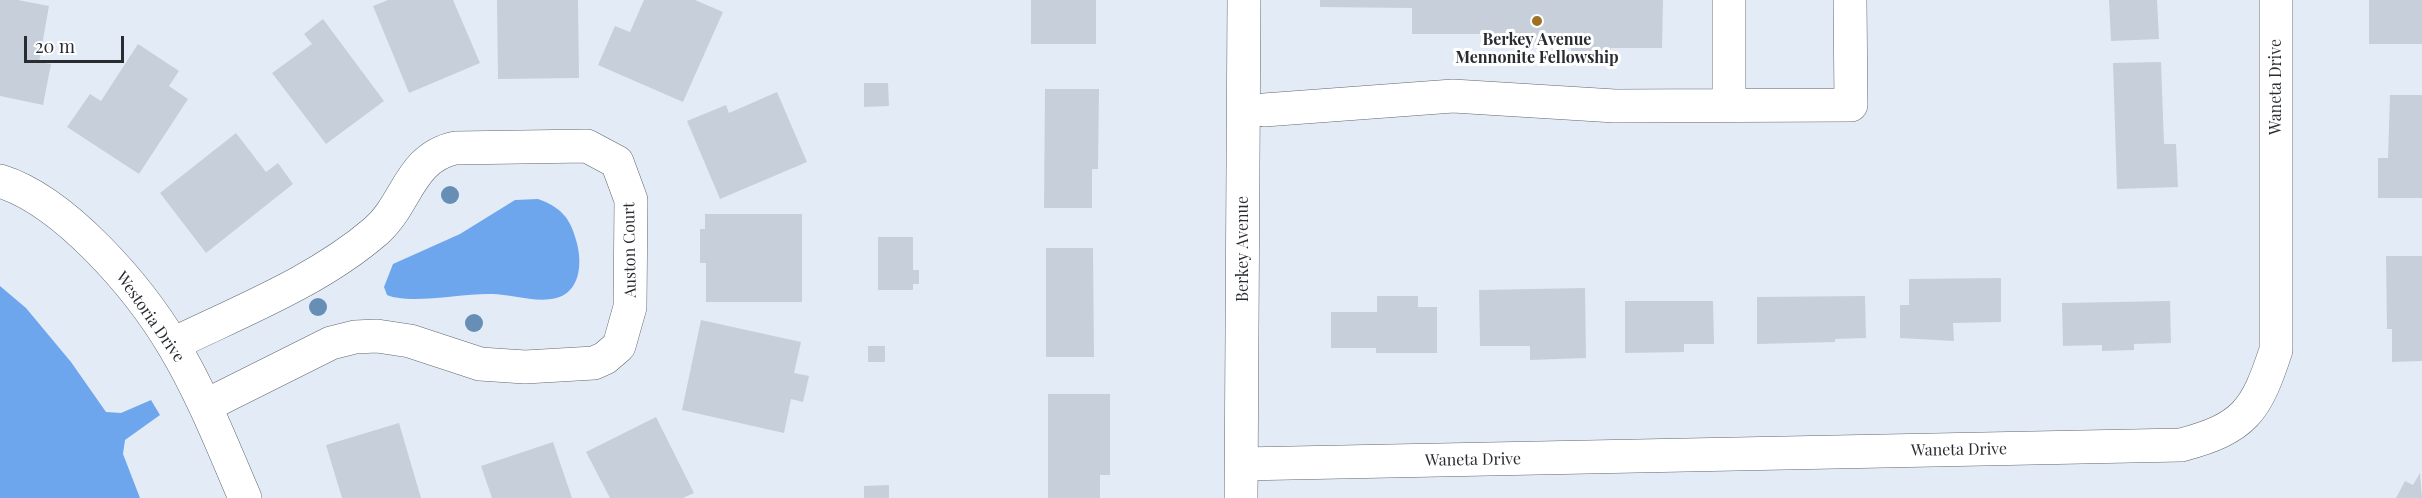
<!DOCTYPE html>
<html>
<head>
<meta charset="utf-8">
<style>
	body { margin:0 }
	#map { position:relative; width:2422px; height:498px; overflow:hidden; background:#e3ecf6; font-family:"Playfair Display",serif }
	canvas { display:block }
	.scale { position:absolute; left:24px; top:36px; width:100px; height:27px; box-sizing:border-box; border:3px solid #292c30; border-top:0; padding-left:8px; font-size:18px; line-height:21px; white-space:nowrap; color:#292c30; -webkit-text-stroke:4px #fff; paint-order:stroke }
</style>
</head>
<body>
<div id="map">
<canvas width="2422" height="498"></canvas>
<div class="scale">20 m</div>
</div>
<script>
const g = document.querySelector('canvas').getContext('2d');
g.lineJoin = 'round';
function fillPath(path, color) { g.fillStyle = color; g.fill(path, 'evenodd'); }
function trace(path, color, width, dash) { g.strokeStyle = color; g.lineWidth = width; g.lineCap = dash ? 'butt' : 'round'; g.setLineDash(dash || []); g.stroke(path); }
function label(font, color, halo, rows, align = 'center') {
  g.font = font + ' "Playfair Display",serif'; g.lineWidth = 6; g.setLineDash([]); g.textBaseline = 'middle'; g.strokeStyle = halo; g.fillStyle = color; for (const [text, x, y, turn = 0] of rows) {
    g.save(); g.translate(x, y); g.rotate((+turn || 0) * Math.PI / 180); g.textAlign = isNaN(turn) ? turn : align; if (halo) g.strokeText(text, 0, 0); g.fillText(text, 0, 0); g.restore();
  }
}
fillPath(new Path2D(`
	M538,199c22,8 32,18 38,41 5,16 6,40 -8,52 -19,16 -54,2 -76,2 -30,-1 -81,11 -105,1l-3,-8 9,-23 67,-30 55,-34z
	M0,286l26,22 45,54 35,50 15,1 30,-13 9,15 -35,25 -2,14 17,44h-140z`), '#6da6ed');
fillPath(new Path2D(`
	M0,0h18l31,6 -10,56 12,2 -8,41 -43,-9z
	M388,0h65l27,63 -71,30 -36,-87z
	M497,0h81l1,78 -81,1z
	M644,0h51l28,12 -40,90 -85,-37 17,-39 15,6z
	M1031,0h65v44h-65z
	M1320,0h343l-1,48h-51v8h-40v-10l-87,-1v-11h-72v-26l-92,-1z
	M2109,0h48l2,39 -48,2z
	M2369,0h53v44h-53z
	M323,19l61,82 -58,43 -54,-71 40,-29 -8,-10z
	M138,44l41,27 -10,15 19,13 -49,75 -72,-47 23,-33 11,7z
	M2161,62l3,82h12l2,43 -61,2 -4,-126z
	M864,83h24l1,23 -25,1z
	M1045,89h54l-1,80h-6v39h-48z
	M777,92l30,70 -87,37 -33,-78 39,-16 3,8z
	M2390,95h32v103h-44v-40h10z
	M236,133l30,39 12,-9 15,21 -87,69 -46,-60z
	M705,214h97v88h-96v-39h-6v-34h5z
	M878,237h35v33h6v14h-6v6h-35z
	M1046,248h47l1,109h-48z
	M2386,256h36v105l-30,1v-33h-5z
	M2001,278v44l-48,1 1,18 -54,-3v-33h9v-26z
	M1585,288l1,70 -56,2v-14h-50l-1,-56z
	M1377,296h41v11h19v46h-61v-5h-45v-36h46z
	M1865,296l1,42 -31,1v3l-78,2v-47z
	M1625,301h88l1,43h-30v8l-59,1z
	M2170,301l1,42 -37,1v6l-32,1v-6l-39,1 -1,-43z
	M701,320l100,22 -7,31 15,3 -6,26 -12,-3 -7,34 -102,-23z
	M868,346h17v16h-17z
	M1048,394h62v81h-10v23h-52z
	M656,417l38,76 -11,5h-73l-24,-46z
	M399,423l22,75h-79l-16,-53z
	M553,442l19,56h-80l-11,-32z
	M2420,473l2,25h-26l9,-17 8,4z
	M889,485v13h-25v-12z`), '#c7d0da');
const minor = new Path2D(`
	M1729,105v-105
	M1264,110l189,-14 162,10 236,-1 -1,-105
	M0,181c65,20 139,107 173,164 29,48 50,102 72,153
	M173,344c68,-33 145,-63 203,-113 31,-27 33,-73 79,-83l132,-2 30,16 14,38 -1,107 -11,39 -14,12 -11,5 -69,4 -45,-3 -70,-23 -33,-5 -22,1 -24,6 -126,63
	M1242,464l939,-19c64,-17 75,-34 95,-95v-350
	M1241,498l3,-498`);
trace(minor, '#606770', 34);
trace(minor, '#fff', 33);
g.fillStyle = '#678eb5';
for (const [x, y] of [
	[450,195],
	[318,307],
	[474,323]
]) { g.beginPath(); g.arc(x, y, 9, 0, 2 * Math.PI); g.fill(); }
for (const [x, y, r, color] of [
	[1537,21,6,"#a07024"]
]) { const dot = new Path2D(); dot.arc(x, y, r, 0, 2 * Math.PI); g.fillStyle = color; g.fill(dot); trace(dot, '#fff', 2); }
label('bold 16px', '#292c30', '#fff', [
	["Berkey Avenue",1537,40],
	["Mennonite Fellowship",1537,58]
]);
label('16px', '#292c30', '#fff', [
	["Waneta Drive",2276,87,-90],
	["Berkey Avenue",1243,249,-90],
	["Auston Court",630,250,-91],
	["Westoria Drive",150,317,55],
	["Waneta Drive",1959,450,-1],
	["Waneta Drive",1473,460,-1]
]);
</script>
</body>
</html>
